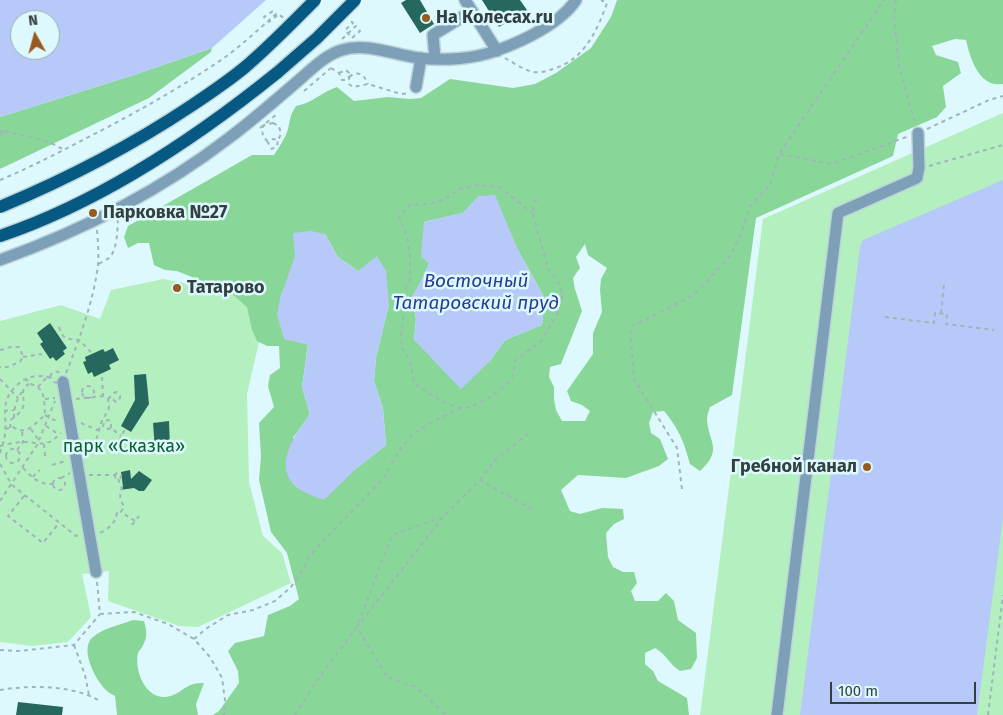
<!DOCTYPE html>
<html>
<head>
<meta charset="utf-8">
<style>
	body { margin:0 }
	#map { position:relative; width:1003px; height:715px; overflow:hidden; background:#def9fd; font-family:"Fira Sans",sans-serif }
	canvas { display:block }
	.north { position:absolute; left:10px; top:10px; width:50px; height:50px; box-sizing:border-box; background:#def9fd; border:1px solid #9aafb2; border-radius:50%; rotate:353deg; font-size:14px; font-weight:700; line-height:20px; text-align:center; color:#334042 }
	.north::after { content:''; display:block; margin:auto; width:18px; height:22px; background:#985b1f; clip-path:polygon(50% 0,100% 100%,50% 72%,0 100%) }
	.scale { position:absolute; left:830px; top:682px; width:146px; height:22px; box-sizing:border-box; border:2px solid #334042; border-top:0; padding-left:6px; font-size:15px; line-height:18px; white-space:nowrap; color:#334042; -webkit-text-stroke:4px #def9fd; paint-order:stroke }
</style>
</head>
<body>
<div id="map">
<canvas width="1003" height="715"></canvas>
<div class="north">N</div>
<div class="scale">100 m</div>
</div>
<script>
const g = document.querySelector('canvas').getContext('2d');
g.lineJoin = 'round';
function fillPath(path, color) { g.fillStyle = color; g.fill(path, 'evenodd'); }
function trace(path, color, width, dash) { g.strokeStyle = color; g.lineWidth = width; g.lineCap = dash ? 'butt' : 'round'; g.setLineDash(dash || []); g.stroke(path); }
function label(font, color, halo, rows, align = 'center') {
  g.font = font + ' "Fira Sans",sans-serif'; g.lineWidth = 5; g.setLineDash([]); g.textBaseline = 'middle'; g.strokeStyle = halo; g.fillStyle = color; for (const [text, x, y, turn = 0] of rows) {
    g.save(); g.translate(x, y); g.rotate((+turn || 0) * Math.PI / 180); g.textAlign = isNaN(turn) ? turn : align; if (halo) g.strokeText(text, 0, 0); g.fillText(text, 0, 0); g.restore();
  }
}
fillPath(new Path2D(`
	M1003,113v602h-303l63,-496z
	M163,279l106,20 -22,95 2,88 14,54 19,17 9,30 -93,44 -19,-1 -71,-25 1,-30 -27,3 9,43 -23,25 -36,4 -32,-4v-321l61,-16 39,14 11,-29z`), '#b4efbf');
fillPath(new Path2D(`
	M617,0h386v84c-24,4 -33,-26 -37,-44l-11,-1 -23,7 4,9 22,7 3,11 -18,13 3,21 -9,10 -39,17 -5,22 -137,62 -24,177 -22,12c-1,3 -3,8 -3,12 1,23 17,30 -7,52l-10,-7c-6,-22 -11,-35 -26,-53l-11,1 -4,11 2,10 9,6 8,20 -9,7 -33,12 -48,-3 -17,15 9,21 10,3 22,-6 21,1 1,10 -10,5 -8,9 2,24 5,10 10,5h11l3,11 -6,8 4,10h23l8,-8 8,8 4,19 18,13 1,25 -6,11 -11,2c-11,-7 -13,-16 -25,-23l-10,5v11l8,7 5,10 29,17 2,17h-476l6,-4 20,-28 -1,-12 -10,-20 7,-8 29,-7 4,-21 22,-9 9,-7 -12,-46 -16,-21 -12,-52 2,-24 -2,-33 15,-16 -6,-21 2,-11 10,-7 -1,-22h-12l-10,-5 -5,-11 -5,-23 -16,-14 -54,-22 -12,-1 -11,-5 -5,-22h-11l-10,5 -4,-11 4,-11 124,-71h22c5,-8 11,-16 14,-26 3,-11 1,-12 8,-23 17,-3 25,-14 41,-19l17,14 34,-4 22,2 11,-1 29,-19 63,9 22,-4 21,-11 35,-25 20,-31zM479,196l39,54 27,49 -3,26 -37,15 -16,22 -75,-22 2,-21 -4,-22 8,-14 9,-19 -5,-42 39,-9zM325,234l13,23 20,14 31,33 -13,53 -2,24 9,28 3,36 -29,23 -64,-30 17,-24 -8,-27 6,-43 -19,-68 6,-19zM585,244l3,11 19,13 -6,11 -1,11 2,22 -9,21v21l-26,37 4,10 11,4 8,6 -5,10h-23l-6,-11 -2,-11v-12l-5,-10 1,-10 11,-3 21,-53 -7,-22 -2,-11 7,-10 -4,-11z
	M212,48l-1,4 -62,46 -149,71v-52l134,-42z
	M133,620l11,1c2,7 4,14 0,22 -1,4 -5,7 -6,10 -4,17 7,45 27,44 18,-2 19,-15 39,-14l-8,21 2,11h-81l-2,-19c-3,-2 -8,-4 -10,-7 -10,-10 -26,-41 -12,-52 10,-9 27,-12 40,-17z`), '#89d699');
fillPath(new Path2D(`
	M0,0h266l-54,48 -78,27 -134,42zM20,20h30v30h-30z
	M1003,180v338l-26,197h-177l60,-468 3,-7z
	M495,195l23,55 27,49 -3,26 -37,15 -16,22 -28,27 -47,-49 2,-21 -4,-22 8,-14 9,-19 -8,-8 3,-34 39,-9 16,-17z
	M311,231l14,3 13,23 20,14 19,-15 9,15 3,33 -13,53 -2,24 9,28 3,36 -29,23 -33,32c-8,-3 -27,-10 -31,-16 -19,-22 4,-52 17,-70l-8,-27 6,-42 -24,-6 -7,-24 3,-17 15,-41 -2,-24z`), '#b7c9f8');
fillPath(new Path2D(`
	M406,0h14l14,24 -14,9 -19,-30z
	M482,0h38l7,10 -28,17z
	M50,323l17,25 -4,3 2,3 -9,7 -3,-4 -3,2 -10,-15 3,-2 -6,-9z
	M113,348l6,12 -10,5 2,4 -17,8 -2,-5 -4,2 -5,-12 3,-1 -1,-4 18,-8 2,3z
	M146,374l3,30 -18,28 -10,-6 14,-26 -1,-25z
	M169,421l1,26 -15,2 -2,-26z
	M130,470l1,9 8,-8 13,9 -8,11h-5l-5,-3 -14,2 3,-3 -2,-15z
	M18,702l45,5 -1,8h-46z`), '#26685d');
const minor = new Path2D(`
	M465,0l32,51
	M435,59l-2,-24 39,-24
	M416,87l5,-29
	M0,260c81,-29 160,-69 229,-122 24,-18 47,-38 70,-58 13,-11 26,-25 43,-30 25,-8 52,5 77,8 25,3 56,1 79,-8 25,-9 63,-27 78,-50
	M63,382l33,190
	M777,715l61,-502 79,-35 2,-10 -1,-35`);
const major = new Path2D(`
	M0,236c101,-34 195,-97 278,-164`);
trace(minor, '#bcd4d8', 14);
trace(major, '#bcd4d8', 15);
trace(new Path2D(`
	M896,0l-2,15 5,52 16,56
	M342,39l1,-1 13,-12 4,5 -8,7 -7,-8 8,-7 -2,-2
	M505,58c9,5 19,12 28,14 7,1 14,-1 20,-3 31,-9 44,-38 54,-66l-6,-3
	M331,68l8,5 3,7h4l3,-3v7l4,3 15,-3 33,10 8,-1
	M339,73l7,-3 3,3v4c9,-7 15,-3 19,7
	M304,91l27,-23
	M273,123l6,3 2,8 -3,6 -5,-1 -6,2c-5,-6 -6,-9 -3,-16z
	M260,128l17,-14
	M927,129l62,-29 14,-4
	M5,131c19,6 41,7 59,19
	M0,132l5,-1 -5,5
	M267,141l5,8 5,-3 1,-6
	M780,154l52,10 77,-28
	M929,166l74,-21
	M0,180c36,-15 71,-34 106,-52 40,-21 80,-44 118,-70 18,-13 35,-29 52,-44l-3,-3 -9,6 5,5 10,-8 3,3 2,-1
	M533,214l-33,-27 -22,-2 -18,4 -17,11 -15,4 -18,1 -11,11 8,21 3,16v25l-7,16 2,15 -4,21 1,18 8,12 4,23c11,8 36,25 49,25 12,0 44,-20 49,-31 2,-4 2,-11 3,-16l26,-20 17,-28 4,-16 -2,-12 -12,-16 -15,-55 1,-12 6,-4
	M99,264c3,-2 7,-4 10,-6 9,-9 8,-28 9,-39
	M941,313l3,-28
	M885,317l49,6 1,-10 12,1 -1,10 48,6
	M59,327c4,13 8,12 20,13l12,12
	M0,350l11,-3h8l4,9 -3,6 -13,5h-7
	M23,357l19,-3
	M50.5 377a5.5 5.5 0 1 1 11 0a5.5 5.5 0 1 1-11 0Z
	M66,373c13,-32 28,-74 32,-108 1,-11 0,-23 -1,-35
	M102,377l1,19
	M0,379l18,19
	M82 392a6 6 0 1 1 12 0a6 6 0 1 1-12 0Z
	M38,387l10,-11
	M45,399l10,-1
	M76,399l27,-3 5,3 1,9 -8,15 -6,21 -12,3
	M108,399l6,-6 2,-1 4,4v2l-4,4 -5,-4
	M4,411l10,-1
	M45,415l13,7
	M14,418c0,-10 2,-18 8,-26
	M81,423l19,8
	M46,426l12,8
	M10,428l1,-8c4,-4 10,-7 12,-13 3,-9 -5,-17 6,-23
	M111,428v-6l-2,-2 -5,1 -1,6 6,2 2,-1 10,8
	M5,429l8,-2c13,10 22,-4 32,-12 -1,-13 1,-28 -15,-31l-4,-5
	M31,429l8,12
	M119,441l6,-12
	M44,444l1,12
	M0,446c7,-2 16,-4 24,-4 17,0 21,7 37,-9
	M6 456a7 7 0 1 1 14 0a7 7 0 1 1-14 0Z
	M17,450l6,-8 -1,-12
	M0,453c2,-6 4,-12 5,-19 2,-20 -5,-31 10,-47 4,-4 8,-7 13,-9 7,-2 16,-3 23,0
	M0,464l12,21 64,51 3,-1
	M52,465l14,-4
	M23,468c9,9 16,17 30,16
	M115 476a3 3 0 1 1 6 0a3 3 0 1 1-6 0Z
	M89,475h27
	M33,477l3,-4 4,-3
	M53 484a6 6 0 1 1 12 0a6 6 0 1 1-12 0Z
	M61,478l9,-5
	M118,479l4,10c-3,7 -2,11 2,17l-3,6 14,9
	M480,480l16,-21 32,-25
	M682,489l-5,-41 -43,-69 -4,-52 64,-32 37,-40 11,-24 8,-25 20,-21 9,-31 105,-154
	M24,496l-16,20 35,27 16,-20
	M0,501l37,-56 18,-44
	M443,517l-86,110 30,50 29,10 30,28
	M132,525l7,-9
	M100,533c9,-5 16,-10 17,-21h4
	M97,582l3,32 34,-2 34,12 26,15 16,18 12,21 3,22 -1,15
	M194,639l13,-11 21,-13 25,-5 22,-9 16,-14 11,-16 7,-14 14,-16 61,-63 14,-26 14,-17 16,-11 33,-16
	M74,645l11,30 4,20
	M0,650l19,1 55,-6 26,-31
	M0,690c30,-5 72,-5 98,10
	M295,715l20,-32 42,-56 35,-92 51,-18 37,-37 53,30
	M988,715l15,-120`), '#9fb5b8', 2, [4, 4]);
trace(minor, '#7da0b8', 11);
trace(major, '#055983', 12);
const majorBridge = new Path2D(`
	M278,72l39,-34 38,-38
	M0,207c67,-28 131,-61 191,-101 18,-12 36,-24 53,-38 25,-21 48,-45 71,-68`);
trace(majorBridge, '#bcd4d8', 15, []);
trace(majorBridge, '#055983', 12);
for (const [x, y, r, color] of [
	[426,18,5,"#985b1f"],
	[93,213,5,"#985b1f"],
	[177,288,5,"#985b1f"],
	[867,467,5,"#985b1f"]
]) { const dot = new Path2D(); dot.arc(x, y, r, 0, 2 * Math.PI); g.fillStyle = color; g.fill(dot); trace(dot, '#def9fd', 2); }
label('bold 18px', '#334042', '#def9fd', [
	["На Колесах.ru",436,18],
	["Парковка №27",103,213],
	["Татарово",187,288],
	["Гребной канал",857,467,"right"]
], 'left');
label('18px', '#09632c', '#def9fd', [
	["парк «Сказка»",124,447]
]);
label('italic 19px', '#283c93', '#def9fd', [
	["Восточный",476,282],
	["Татаровский пруд",476,304]
]);
</script>
</body>
</html>
